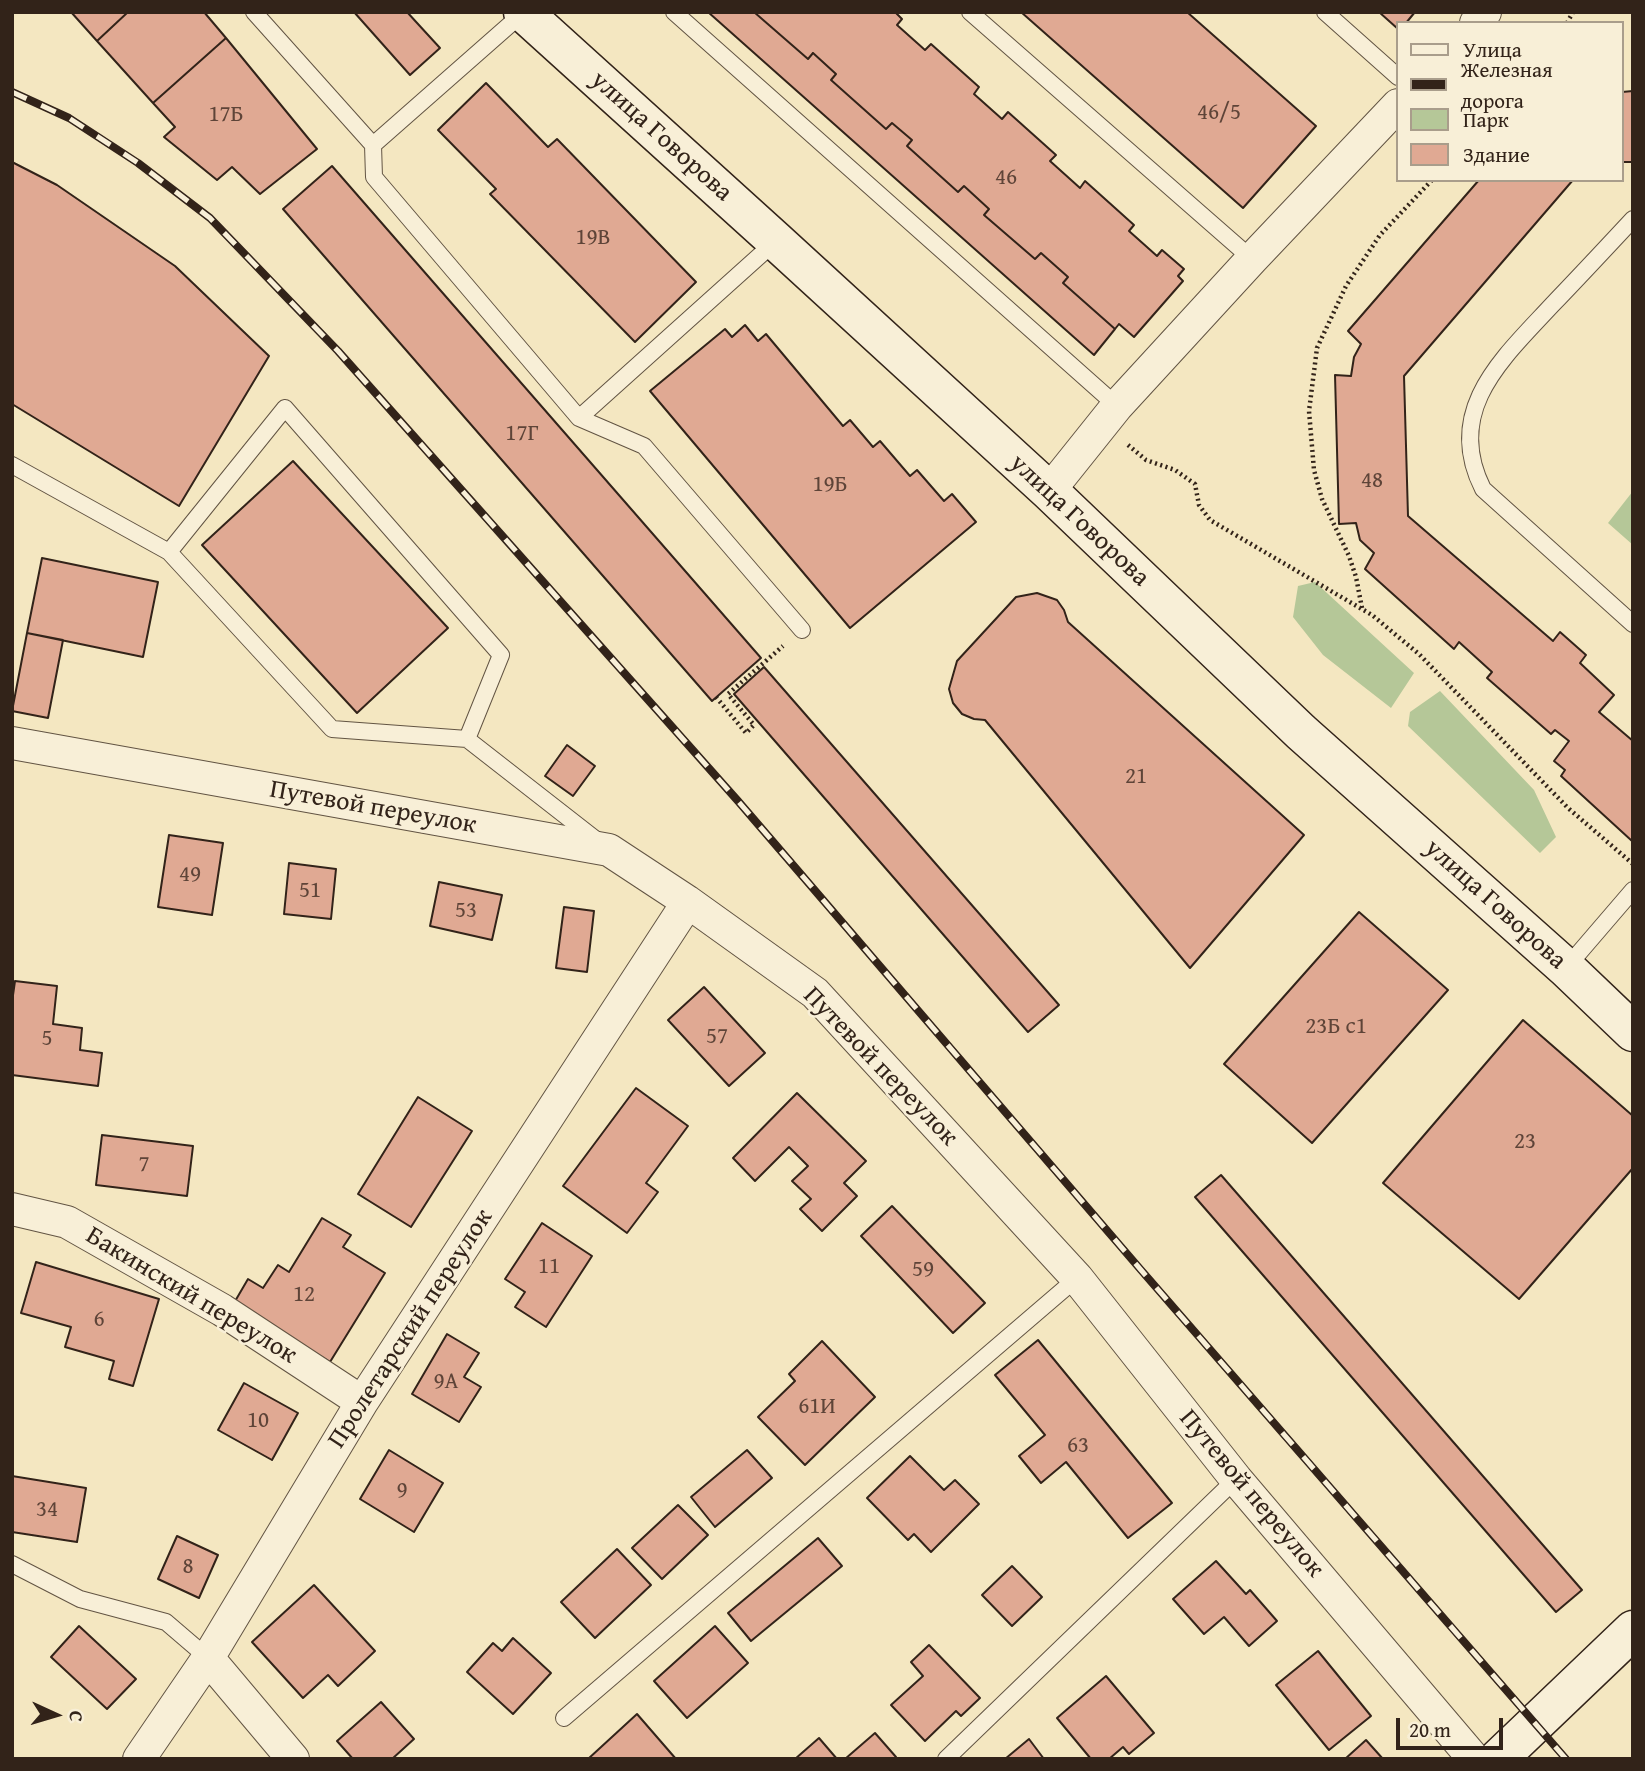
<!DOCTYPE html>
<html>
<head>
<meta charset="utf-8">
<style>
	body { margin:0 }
	#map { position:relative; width:1645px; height:1771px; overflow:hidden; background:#f4e7c1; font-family:"Gentium Book Plus",serif }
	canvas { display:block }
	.frame { position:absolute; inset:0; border:14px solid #322319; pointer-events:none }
	.legend { position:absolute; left:1396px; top:21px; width:228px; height:161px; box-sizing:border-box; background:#f8efd7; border:2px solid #a99d8b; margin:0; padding:9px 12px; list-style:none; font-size:21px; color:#322319 }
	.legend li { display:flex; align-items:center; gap:14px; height:35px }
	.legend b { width:35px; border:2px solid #a99d8b }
	.north { position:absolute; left:21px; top:1680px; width:70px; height:70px; -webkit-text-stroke:5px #f8efd7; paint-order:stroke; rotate:94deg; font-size:19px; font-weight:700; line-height:28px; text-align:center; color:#322319 }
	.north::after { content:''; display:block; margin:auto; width:24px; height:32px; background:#322319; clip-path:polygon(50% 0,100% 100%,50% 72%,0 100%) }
	.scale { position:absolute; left:1396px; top:1718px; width:107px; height:32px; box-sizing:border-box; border:4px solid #322319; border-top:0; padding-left:9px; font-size:21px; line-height:24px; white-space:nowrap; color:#322319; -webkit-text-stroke:5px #f8efd7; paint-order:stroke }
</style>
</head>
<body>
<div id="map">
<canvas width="1645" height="1771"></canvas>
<div class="frame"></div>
<ul class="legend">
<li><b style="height:9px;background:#f8efd7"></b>Улица</li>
<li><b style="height:9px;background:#322319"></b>Железная дорога</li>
<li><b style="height:19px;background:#b5c798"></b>Парк</li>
<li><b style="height:19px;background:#e0a993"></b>Здание</li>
</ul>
<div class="north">С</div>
<div class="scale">20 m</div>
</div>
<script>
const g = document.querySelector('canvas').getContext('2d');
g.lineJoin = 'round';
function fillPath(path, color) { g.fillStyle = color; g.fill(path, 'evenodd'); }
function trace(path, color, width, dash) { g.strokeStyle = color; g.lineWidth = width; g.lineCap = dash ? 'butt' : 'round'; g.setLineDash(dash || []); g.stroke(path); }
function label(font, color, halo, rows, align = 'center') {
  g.font = font + ' "Gentium Book Plus",serif'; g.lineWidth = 5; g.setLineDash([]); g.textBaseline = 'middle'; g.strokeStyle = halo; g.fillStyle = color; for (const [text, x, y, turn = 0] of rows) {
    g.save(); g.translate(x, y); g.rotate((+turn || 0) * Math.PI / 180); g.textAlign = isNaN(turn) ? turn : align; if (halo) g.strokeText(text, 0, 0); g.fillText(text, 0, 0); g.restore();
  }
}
fillPath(new Path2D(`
	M1633,491v54l-25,-22z
	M1315,582l99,91 -23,35 -68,-53 -30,-38 5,-31z
	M1440,691l94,99 22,47 -16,16 -132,-127 2,-14z`), '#b5c798');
const building = new Path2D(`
	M71,12h57l-31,29z
	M128,12h76l22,26 -73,65 -56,-62z
	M354,12h53l33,36 -30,27z
	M708,12h46l54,47 5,-6 23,21 -5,6 55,49 6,-6 20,17 -5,6 51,46 6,-6 25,23 -5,6 51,44 6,-6 27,24 -5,6 52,46 -21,26z
	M754,12h141l7,7 -5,6 28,25 6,-6 48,43 -5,7 28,25 6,-7 48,43 -6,6 30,27 5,-7 49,44 -5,6 28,25 5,-6 22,19 -6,7 5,5 -49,56 -15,-13 -4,5 -52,-46 5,-6 -27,-24 -6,6 -51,-44 5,-6 -25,-23 -6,6 -51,-46 5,-6 -20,-17 -6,6 -55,-49 5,-6 -23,-21 -5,6z
	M1021,12h166l129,114 -73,82z
	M1379,12h36l-9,11h-8v6z
	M226,38l91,111 -57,45 -28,-27 -15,13 -53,-43 11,-10 -22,-24z
	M486,83l62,64 9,-8 139,143 -61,60 -145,-148 6,-5 -58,-59z
	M1633,91v71h-11v-70z
	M12,162l45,23 118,81 94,90 -90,150 -167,-102z
	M332,166l429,492 -49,43 -429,-492z
	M1479,180h94l-169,196 4,140 145,125 7,-9 26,23 -6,8 34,32 -15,17 34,29 -1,100 -71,-65 4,-6 -11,-9 15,-20 -14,-11 -4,4 -64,-56 5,-6 -33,-30 -5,7 -89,-80 9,-16 -14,-13 -4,-17 -17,1 -4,-149 16,1 3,-19 7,-13 -13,-13z
	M745,325l13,16 8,-7 77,92 7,-6 23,27 7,-6 30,35 7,-6 27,31 8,-7 24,28 -126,106 -200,-237 75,-62 7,8z
	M293,461l155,167 -91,85 -155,-168z
	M42,558l116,24 -15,75 -116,-24z
	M1037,593l20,7 7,10 4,12 236,213 -114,133 -205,-248 -11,-1 -12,-5 -9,-11 -4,-14 8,-28 59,-64z
	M27,633l36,7 -15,78 -36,-7z
	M764,667l295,338 -31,27 -294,-338z
	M567,745l28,21 -22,30 -28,-20z
	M169,835l54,8 -11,72 -54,-8z
	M289,863l47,6 -5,50 -47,-5z
	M439,882l63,13 -10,45 -62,-14z
	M564,907l30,4 -7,61 -31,-4z
	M1359,912l89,78 -136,153 -88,-79z
	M15,981l42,5 -4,38 29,4 -2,22 22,3 -4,33 -86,-11v-73z
	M704,987l61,66 -36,33 -61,-66z
	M1523,1020l110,96v52l-114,131 -136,-116z
	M636,1088l52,38 -42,57 12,9 -31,41 -64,-47z
	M797,1093l69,68 -22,22 13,13 -35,35 -22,-22 11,-10 -19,-18 16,-15 -19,-19 -34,34 -22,-23z
	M418,1097l54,34 -61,96 -53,-33z
	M102,1135l91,11 -6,50 -91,-11z
	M1221,1175l361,415 -26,22 -361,-415z
	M892,1206l93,97 -32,30 -92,-97z
	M322,1218l29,17 -8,12 42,26 -55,89 -96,-59 14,-24 15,9 15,-23 11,7z
	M542,1223l50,33 -46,71 -31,-20 10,-15 -20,-13z
	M36,1262l123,37 -26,87 -24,-7 5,-18 -49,-14 6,-20 -50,-14z
	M447,1334l32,19 -15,24 17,10 -22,35 -47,-28z
	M1038,1340l134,163 -44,35 -62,-76 -25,21 -22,-27 26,-21 -50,-60z
	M822,1341l53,56 -70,68 -47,-48 37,-36 -6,-7z
	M244,1383l54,30 -26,47 -54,-30z
	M389,1450l54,33 -29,49 -54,-33z
	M747,1450l25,28 -57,49 -24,-30z
	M910,1456l34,34 11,-10 24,24 -48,48 -17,-18 -6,6 -41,-42z
	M12,1476l74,12 -9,54 -65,-10z
	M678,1505l30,30 -46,44 -30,-31z
	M177,1536l41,19 -19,43 -41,-19z
	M818,1538l24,28 -91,75 -23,-28z
	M617,1549l34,36 -56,53 -34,-36z
	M1216,1561l30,33 4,-4 27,31 -28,25 -25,-29 -20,17 -31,-35z
	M1012,1566l30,31 -30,29 -30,-31z
	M314,1585l61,66 -37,35 -10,-11 -25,23 -51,-56z
	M79,1626l57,53 -29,30 -56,-52z
	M715,1626l33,37 -61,55 -33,-37z
	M513,1638l38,35 -38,41 -46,-42 26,-29 9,8z
	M929,1645l51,53 -19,18 -5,-5 -31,30 -34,-36 32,-29 -12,-14z
	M1318,1651l53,65 -42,34 -53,-65z
	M1106,1676l48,57 -25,21 -6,-7 -14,12h-18l-34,-41z
	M381,1702l33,37 -22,20h-39l-16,-18z
	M637,1714l39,45h-88z
	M875,1733l21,24 -3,2h-48z
	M819,1738l18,21h-42z
	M1029,1739l15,20h-39z
	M1366,1740l17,19h-38z`);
fillPath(building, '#e0a993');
trace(building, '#322319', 2);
const lane = new Path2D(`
	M254,12l119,133
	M674,12l443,394
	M970,12l282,247
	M1325,12l73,65
	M523,13l-150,132 1,32 205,241 65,28 158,184
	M1633,219c-27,29 -54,58 -81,86 -49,53 -109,105 -69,184l150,135
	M579,418l197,-177
	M12,465l157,87 163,177 135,10 132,103
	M169,552l116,-144 216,247 -34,84
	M1566,968l67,-78
	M12,1564l68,35 86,23 42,36
	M564,1718l513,-440
	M946,1759l290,-280`);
const street = new Path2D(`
	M1476,23l9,-11
	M1049,491l68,-85 135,-147 146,-154
	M12,743l597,107 79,52 127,91 262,285 159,201 238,280
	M12,1209l55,13 155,88 140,92
	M208,1658l85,101
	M139,1759l69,-101 154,-256 326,-500`);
const secondary = new Path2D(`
	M523,12l253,229 273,250 252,241 265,236 67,64
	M1498,1759l135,-129`);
trace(lane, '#625443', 18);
trace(street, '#625443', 34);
trace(secondary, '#322319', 41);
trace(new Path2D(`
	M1567,23l6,-11
	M1128,445l18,15 29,10 20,14 4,21 11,15 162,95 47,39 149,154 65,56
	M1362,608l-6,-31 -7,-21 -27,-57 -8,-29 -5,-59 8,-63 29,-62 34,-51 52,-55
	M716,697l30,36 8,-8 -26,-31 55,-48`), '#322319', 4.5, [2, 3.5]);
trace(lane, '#f8efd7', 16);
trace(street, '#f8efd7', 32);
trace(secondary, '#f8efd7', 38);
const rail = new Path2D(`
	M12,92l57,26 69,45 72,55 128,133 400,450 403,469 425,489`);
trace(rail, '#322319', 8);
trace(rail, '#f8efd7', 5, [16]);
label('23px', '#5e4438', null, [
	["46/5",1219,113],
	["17Б",226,115],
	["46",1006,178],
	["19В",593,238],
	["17Г",522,434],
	["48",1372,481],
	["19Б",830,485],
	["21",1136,777],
	["49",190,875],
	["51",310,891],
	["53",466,911],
	["23Б с1",1336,1027],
	["57",717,1037],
	["5",47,1039],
	["23",1525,1142],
	["7",144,1165],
	["11",549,1267],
	["59",923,1270],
	["12",304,1295],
	["6",99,1320],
	["9А",446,1382],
	["61И",817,1407],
	["10",258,1421],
	["63",1078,1446],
	["9",402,1491],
	["34",47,1510],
	["8",188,1567]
]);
label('26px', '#322319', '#f8efd7', [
	["улица Говорова",661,137,42],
	["улица Говорова",1079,521,43],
	["Путевой переулок",373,808,10],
	["улица Говорова",1495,905,42],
	["Путевой переулок",880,1067,46],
	["Бакинский переулок",191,1296,31],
	["Пролетарский переулок",411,1329,-57],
	["Путевой переулок",1251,1494,50]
]);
</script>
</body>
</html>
